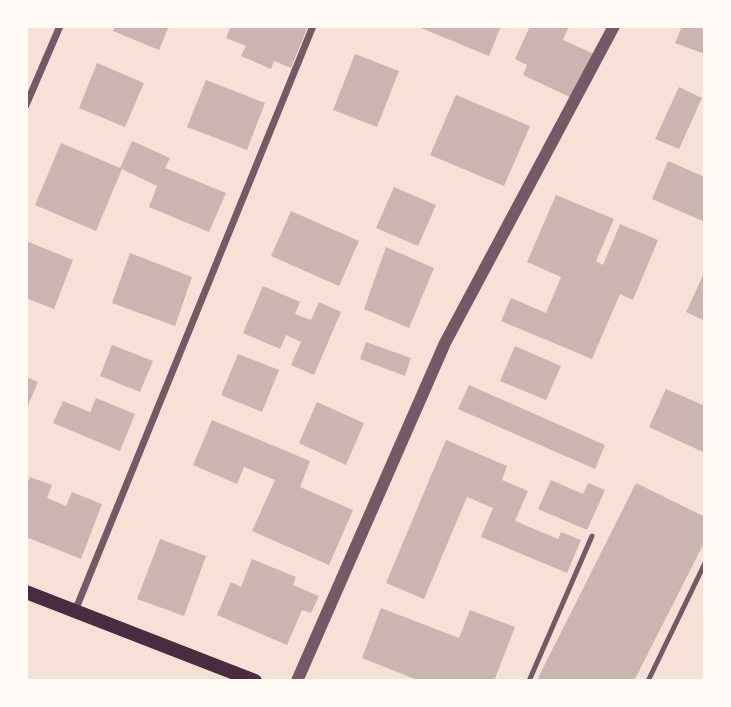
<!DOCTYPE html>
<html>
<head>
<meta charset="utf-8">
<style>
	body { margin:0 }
	#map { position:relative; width:731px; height:707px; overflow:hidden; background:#f7e1d7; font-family:Figtree,sans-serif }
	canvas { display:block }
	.frame { position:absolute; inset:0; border:28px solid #fffaf5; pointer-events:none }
</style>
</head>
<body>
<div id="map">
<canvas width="731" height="707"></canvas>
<div class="frame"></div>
</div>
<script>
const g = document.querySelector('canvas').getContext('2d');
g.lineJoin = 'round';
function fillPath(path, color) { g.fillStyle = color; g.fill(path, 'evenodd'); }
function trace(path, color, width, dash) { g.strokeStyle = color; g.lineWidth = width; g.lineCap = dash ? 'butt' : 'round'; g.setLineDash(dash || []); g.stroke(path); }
fillPath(new Path2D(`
	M115,26h54l-10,24 -46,-19z
	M231,26h77l-17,42 -17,-7 -3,8 -30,-13 5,-10 -20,-8z
	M416,26h85l-12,30z
	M530,26h39l-6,14 31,14 -20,45 -51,-24 4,-10 -12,-6z
	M682,26h23v28l-30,-11z
	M355,54l44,17 -22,56 -44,-17z
	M97,63l47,20 -19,44 -46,-19z
	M206,80l59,23 -18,47 -60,-23z
	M679,87l23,11 -23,51 -24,-10z
	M456,95l74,31 -26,60 -74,-31z
	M132,141l38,17 -5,10 61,25 -17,39 -60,-25 8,-21 -35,-17 -26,62 -61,-26 26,-62 59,25z
	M668,161l37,16v45l-53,-23z
	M394,187l42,18 -18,41 -42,-18z
	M556,195l58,24 -18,42 7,4 17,-41 38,16 -25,60 -13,-6 -28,65 -91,-38 10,-23 35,15 15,-36 -34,-15z
	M291,211l68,30 -20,45 -68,-30z
	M26,241l47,19 -19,49 -28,-11z
	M386,247l48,21 -25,60 -45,-19z
	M130,253l62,24 -17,49 -63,-23z
	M705,271v50l-19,-9z
	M263,286l37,16 -5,12 16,6 8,-18 22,10 -27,63 -23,-10 10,-23 -15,-7 -6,14 -37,-16z
	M366,342l45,16 -6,18 -45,-17z
	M112,345l41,16 -13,31 -40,-16z
	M515,346l46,20 -15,34 -46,-19z
	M238,354l41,16 -17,42 -41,-17z
	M26,377l12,5 -12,28z
	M469,385l136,60 -10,24 -137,-60z
	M666,389l39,17v47l-56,-26z
	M96,398l39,16 -15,37 -67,-28 10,-22 27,11z
	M317,402l47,21 -18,42 -47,-22z
	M212,420l98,41 -10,26 53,23 -24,55 -77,-34 23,-51 -31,-13 -7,17 -44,-19z
	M446,440l61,26 -5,14 26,11 -13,30 43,18 3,-7 20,8 -14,33 -86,-36 12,-29 -26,-11 -43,102 -38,-16z
	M30,477l22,8 -5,13 19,8 6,-14 30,12 -21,55 -55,-22v-50z
	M551,480l32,14 5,-11 17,7 -18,40 -49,-21z
	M636,483l69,34v24l-71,140h-94l-3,-1z
	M160,539l46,17 -22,60 -47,-17z
	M252,559l44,18 -3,8 26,11 -8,17 -9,-3 -15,35 -70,-30 14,-33 10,5z
	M381,608l78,30 11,-28 45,17 -21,54h-74l-58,-23z`), '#ccb4b1');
trace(new Path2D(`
	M529,681l63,-145
	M648,681l57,-118`), '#755966', 5);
trace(new Path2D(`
	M26,105l34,-79
	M75,611l238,-585`), '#755966', 7);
trace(new Path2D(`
	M297,681l148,-338 169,-317`), '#755966', 12);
trace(new Path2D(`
	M26,592l229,89`), '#4a2c40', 14);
</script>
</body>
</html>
